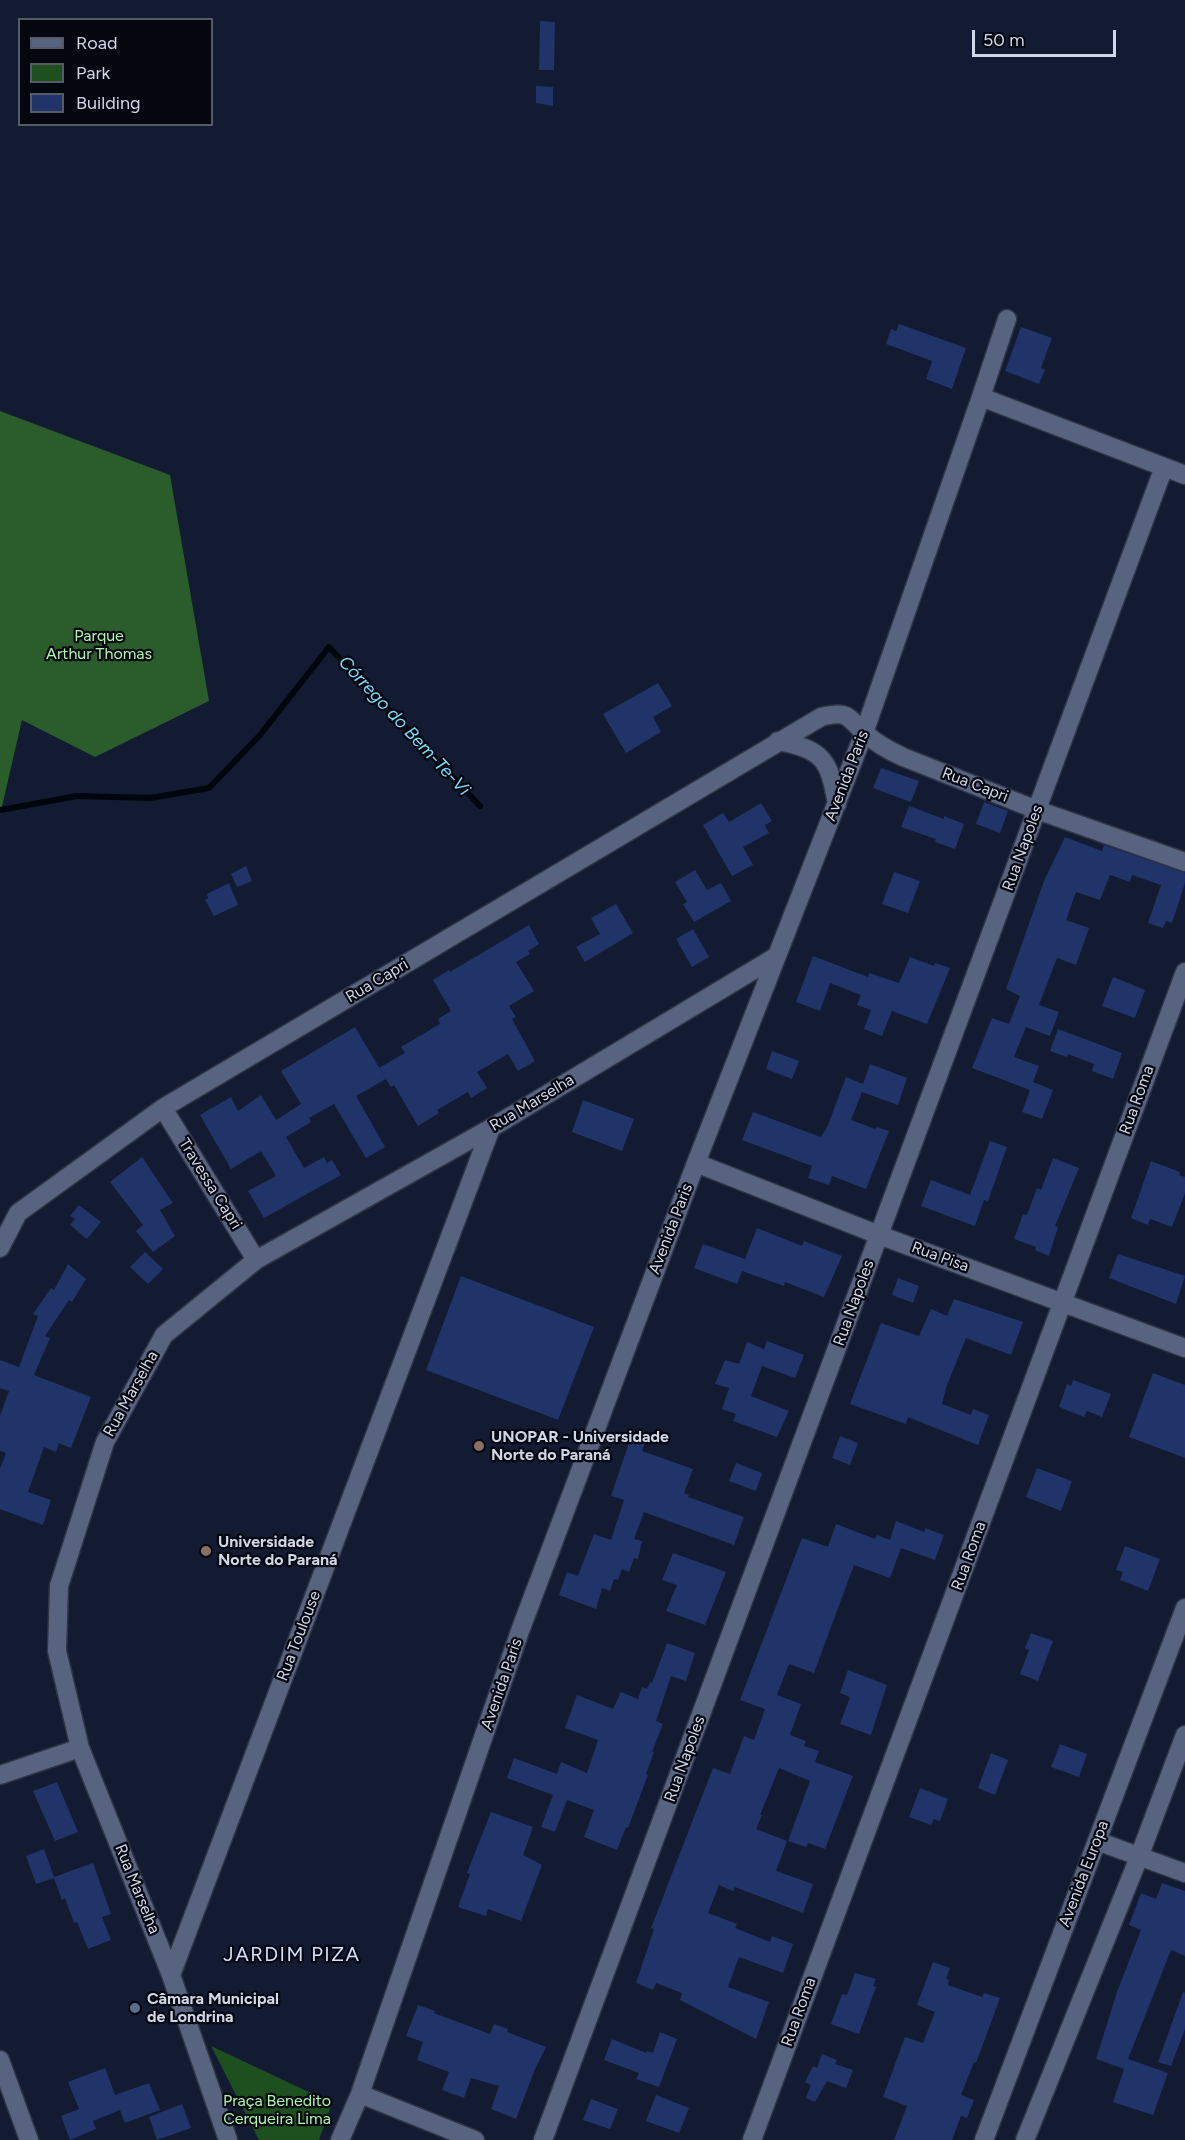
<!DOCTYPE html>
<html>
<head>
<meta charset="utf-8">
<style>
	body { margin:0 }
	#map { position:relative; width:1185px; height:2140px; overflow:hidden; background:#121b32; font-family:Figtree,sans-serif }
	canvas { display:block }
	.legend { position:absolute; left:18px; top:18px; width:195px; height:108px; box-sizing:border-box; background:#040610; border:2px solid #565a66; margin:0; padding:8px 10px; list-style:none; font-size:18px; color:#d0d7e6 }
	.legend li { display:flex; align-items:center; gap:12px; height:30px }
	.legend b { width:30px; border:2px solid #565a66 }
	.scale { position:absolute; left:972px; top:30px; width:144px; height:27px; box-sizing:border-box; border:3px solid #d0d7e6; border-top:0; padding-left:8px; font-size:18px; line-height:21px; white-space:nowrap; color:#d0d7e6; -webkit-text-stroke:4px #040610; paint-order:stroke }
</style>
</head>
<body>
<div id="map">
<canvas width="1185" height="2140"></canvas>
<ul class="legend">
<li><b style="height:8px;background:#57637f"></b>Road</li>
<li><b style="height:16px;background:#1d4f1f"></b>Park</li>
<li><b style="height:16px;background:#213469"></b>Building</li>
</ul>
<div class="scale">50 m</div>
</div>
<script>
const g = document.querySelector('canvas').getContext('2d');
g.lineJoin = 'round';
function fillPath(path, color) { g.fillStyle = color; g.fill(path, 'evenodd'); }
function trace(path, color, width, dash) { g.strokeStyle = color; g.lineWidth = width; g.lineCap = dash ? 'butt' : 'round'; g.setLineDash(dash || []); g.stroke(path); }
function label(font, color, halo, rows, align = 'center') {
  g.font = font + ' Figtree,sans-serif'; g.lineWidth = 4.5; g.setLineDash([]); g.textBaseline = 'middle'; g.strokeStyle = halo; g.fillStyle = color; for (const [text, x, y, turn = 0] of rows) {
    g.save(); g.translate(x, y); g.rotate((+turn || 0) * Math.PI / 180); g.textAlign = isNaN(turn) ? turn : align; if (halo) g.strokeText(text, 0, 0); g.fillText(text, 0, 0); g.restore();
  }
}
fillPath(new Path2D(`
	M211,2046l121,57 -13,37h-60z`), '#1d4f1f');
fillPath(new Path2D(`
	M0,411l170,64 39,226 -114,56 -73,-37 -22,95z`), '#2a5d2b');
trace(new Path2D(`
	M0,810l77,-14 73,2 59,-10 51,-53 69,-88 151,159`), '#00060d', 6);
fillPath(new Path2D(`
	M540,21l15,1 -1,48h-15z
	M536,86l17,1v19l-17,-3z
	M899,324l67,24 -14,41 -26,-10 6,-18 -46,-17 5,-15 5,2z
	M1021,327l31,11 -11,30 4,2 -6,14 -34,-13z
	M658,683l14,23 -19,11 8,15 -35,21 -23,-39z
	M881,768l38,13 -8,21 -38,-14z
	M984,802l24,9 -8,22 -24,-9z
	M761,803l11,18 -7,4 4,8 -26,14 10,18 -21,11 -29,-51 20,-12 6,9z
	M909,806l35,13v-3l20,8 -9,25 -20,-7 1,-3 -35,-12z
	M1065,837l37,14 2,-6 81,28v10l-13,40 -6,-2 -3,7 -15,-5 13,-38 -29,-10 -2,7 -20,-7 -10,25 -24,-8 -10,28 23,8 -13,37 -19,-7 -18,47 20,7 -9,24 -24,-9 -12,30 25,9 -9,24 -58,-22 20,-50 17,6 11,-28 -14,-7 38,-108z
	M246,866l6,15 -15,6 -6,-13z
	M695,870l12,20 14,-7 10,18 -37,21 -11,-18 4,-2 -12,-20z
	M894,872l26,9 -12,32 -26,-9z
	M229,883l9,22 -24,11 -9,-16 3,-2 -1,-4z
	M616,904l17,29 -48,29 -9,-15 24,-13 -9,-16z
	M529,925l10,19 -11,7 2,3 -14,8 18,29 -25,15 7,11 -4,2 23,42 -17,10 -10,-17 -31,18 10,16 -16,10 -3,-6 -31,18 2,3 -21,13 -24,-41 -3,2 -12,-19 26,-15 -4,-6 39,-23 -2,-5 13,-8 -18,-31 16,-10 1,2z
	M693,929l16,28 -17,10 -16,-28z
	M813,956l55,21 1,-4 30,10 11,-26 24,9 1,-3 15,5 -23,56 -35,-13 -10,25 -18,-7 7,-19 -14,-5 4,-10 -31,-12 -10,28 -24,-9z
	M1113,977l32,13 -10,28 -33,-12z
	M355,1027l31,52 -30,17 29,51 -19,11 -32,-54 -25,14 2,4 -25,15 18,31 20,-11 3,6 5,-3 9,15 -77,43 -16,-27 28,-15 -15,-25 -30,18 -31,-54 31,-18 7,14 23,-16 15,25 25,-16 -20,-33z
	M1058,1029l64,24 -9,26 -21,-8 2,-7 -26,-10 -1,3 -17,-6z
	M772,1051l27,10 -7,18 -26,-10z
	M870,1064l37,14 -9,27 -36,-13 -11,28 24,9 2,-2 12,4 -23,58 -34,-13 -3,9 -21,-7 4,-12 -70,-26 11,-28 68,25 7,-12 18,-48 17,7z
	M1033,1082l20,8 -11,29 -20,-7z
	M583,1100l51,19 -12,32 -50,-19z
	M990,1141l17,6 -19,54 -4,-1 -9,26 -54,-20 10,-26 39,15z
	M142,1157l31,46 -13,7 15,26 -22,16 -17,-21 7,-6 -33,-43z
	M1053,1158l26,10 -24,58 3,1 -9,29 -14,-6 1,-3 -22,-8 9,-25 4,1 10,-27 4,2z
	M1151,1161l29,11 -1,3 6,2v16l-13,34 -22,-8 -2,6 -17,-7z
	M79,1205l22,17 -14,17 -17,-14 5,-6 -5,-3z
	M757,1228l45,18 2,-5 38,15 -18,41 -39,-15 -1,4 -42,-15 -5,13 -43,-16 9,-24 42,15z
	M145,1252l18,17 -15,15 -18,-17z
	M1118,1254l67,22 -9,28 -67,-26z
	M68,1264l18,15 -14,23 -3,-2 -24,36 5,2 -16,37 57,22 -20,51 -12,-5 -3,9 -12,-5 -16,45 23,8 -8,25 -43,-16v-40l6,-16 -6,-2v-35l9,-25 -9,-3v-28l19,7 19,-51 -5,-2 18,-26 3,2z
	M461,1276l133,51 -36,93 -132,-50z
	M898,1278l21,8 -6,17 -21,-8z
	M954,1299l69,23 -12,33 -45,-17 -20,50 -4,16 29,11 2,-6 16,6 -11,30 -70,-28 -2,7 -56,-20 31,-81 38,13 12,-27 16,7z
	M767,1341l37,14 -9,23 -33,-12 -11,30 38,15 -12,26 -44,-16 3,-7 -14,-5 7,-21 -14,-4 10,-24 14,4 8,-22 17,7z
	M1153,1373l32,12v73l-56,-21z
	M1073,1380l38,14 -9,23 -15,-6 -3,6 -25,-10 8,-23 4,2z
	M840,1436l18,7 -8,22 -18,-7z
	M631,1437l14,5 -3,9 51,18 -9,24 5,2 -1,2 56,20 -10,28 -90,-33 -10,27 8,2 -4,18 -4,-1 -5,14 -7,-3 -4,11 -4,-1 -4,12 -8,-3 -6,21 -37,-14 8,-23 11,4 16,-42 17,6 13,-40 -13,-4z
	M736,1463l26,10 -6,18 -27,-10z
	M1037,1468l35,13 -11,30 -35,-14z
	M896,1521l28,11 1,-4 19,7 -9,25 -34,-12 -11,30 -36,-13 -40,108 -25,-9 -12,31 24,9 -11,31 16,6 -2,5 15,5 -4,11 38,14 -28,73 -17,-6 -2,4 -18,-6 22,-60 -31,-13 -19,47h2l-6,14 31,12 -11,30 37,13 -10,29 -68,-26 -2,4 -14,-6 -11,28 29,11 -2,4 35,14 2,-6 21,8 -10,29 -44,-16 -11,30 41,15 -13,37 -76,-39 2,-7 -26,-10 -3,7 -17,-7 18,-54 -3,-1 62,-160 17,6 14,-38 10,4 11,-31 -25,-9 62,-162 26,9 8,-23 39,15 2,-4 13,5z
	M1125,1546l35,13 -12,32 -28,-11 3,-8 -7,-2z
	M673,1553l53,19 -21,53 -39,-14 11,-26 -15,-5z
	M1031,1633l22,8 -15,40 -18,-7 9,-24 -4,-2z
	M667,1643l28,10 -9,28 -15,-5 -15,45 7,3 -11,28h2l-8,22 2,1 -20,53 -2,-1 -9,23 -33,-13 10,-27 -27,-10 -12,32 -14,-5 12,-32 -46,-17 7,-20 43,16 4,-12 26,11 11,-33 -33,-12 12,-33 36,14 8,-17 17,7 4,-12 5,2 3,-7 2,1z
	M848,1670l39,15 -16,50 -31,-11 10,-27 -10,-4z
	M1060,1744l27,10 -8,23 -28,-10z
	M991,1753l17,7 -13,35 -17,-7z
	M57,1782l21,50 -23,9 -22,-50z
	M920,1788l28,11 -8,22 -6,-2 -3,6 -22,-8z
	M491,1812l42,15 -10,28 19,10 -21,56 -33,-12 -2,7 -28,-9 12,-33 -3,-1z
	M44,1849l10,28 39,-14 18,51 -9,3 9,23 -23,9 -11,-27 -3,1 -9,-25 -3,2 -8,-22 -18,6 -10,-28z
	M1162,1883l23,8v65l-14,-6 -43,109 40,14 -15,42 -40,-13 11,-33 -28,-10 21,-67 24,-62 -12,-5 12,-32 15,6z
	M933,1962l17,6 -4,11 3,1 -1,5 34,12 2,-4 16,5 -24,65 -2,-1 -13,33 13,5 -7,18 -6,-2 -9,24h-58l13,-34 -24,-9 22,-60 18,6 12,-31 -18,-7z
	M855,1973l21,6 -3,7 3,1 -17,47 -28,-10 11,-30 5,1z
	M1183,1992l2,1v36l-14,37 -13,-4z
	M418,2005l17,6 -1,2 56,21 4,-10 14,5 -1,3 39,15 -11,22 -19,50 -25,-10 8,-23 -28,-8 -7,20 -22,-8 7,-18 -32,-12 6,-18 -17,-6z
	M660,2032l17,7 -18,48 -23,-8 3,-6 -35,-13 8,-21 34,14 1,-2 6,2z
	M822,2054l15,6 -2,4 18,6 -7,18 -19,-7 -12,21 -9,-4 5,-13 -6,-3 8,-16 4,2z
	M105,2068l10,27 34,-12 11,27 -35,13 -5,-13 -27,11 3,8 -26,11 -9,-24 18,-7 -11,-27z
	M656,2095l33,13 -10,25 -33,-12z
	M591,2099l27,10 -8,20 -27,-9z
	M182,2104l9,24 -34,12 -8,-23z`), '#213469');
const minor = new Path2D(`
	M981,397l204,78
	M778,741c46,9 51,19 59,63
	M163,1108l93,152
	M696,1163l183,72 306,113
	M0,1248l18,-35 145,-105 658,-391c29,-7 25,0 45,17 11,10 24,17 37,23l134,53 148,52
	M0,1775l80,-27
	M1097,1841l88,32
	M171,1975l320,-847
	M0,2060l29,80
	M360,2094l115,46
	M228,2140l-57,-165 -91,-227 -23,-97 2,-65 46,-144 59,-107 92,-75 235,-132 286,-172
	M340,2140l20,-46 160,-463 176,-468 168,-430 117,-336 26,-78
	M543,2140l621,-1673
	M752,2140l433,-1168`);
const secondary = new Path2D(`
	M984,2140l201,-532
	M1025,2140l114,-283 46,-122`);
trace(minor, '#2f3346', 21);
trace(secondary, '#2f3346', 21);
trace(minor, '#57637f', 18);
trace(secondary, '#57637f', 18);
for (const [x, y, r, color] of [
	[479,1446,6,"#8d6e63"],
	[206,1551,6,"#8d6e63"],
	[135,2008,6,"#5c6f8a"]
]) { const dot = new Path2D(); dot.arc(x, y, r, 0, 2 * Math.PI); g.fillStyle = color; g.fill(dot); trace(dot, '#040610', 2); }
label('16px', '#acf6ab', '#040610', [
	["Parque",99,636],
	["Arthur Thomas",99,654],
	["Praça Benedito",277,2101],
	["Cerqueira Lima",277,2119]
]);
label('16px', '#d0d7e6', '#040610', [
	["Avenida Paris",847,776,-69],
	["Rua Capri",975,785,21],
	["Rua Napoles",1023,848,-70],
	["Rua Capri",377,981,-31],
	["Rua Roma",1137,1100,-70],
	["Rua Marselha",532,1103,-31],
	["Travessa Capri",210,1184,58],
	["Avenida Paris",671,1229,-69],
	["Rua Pisa",940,1257,20],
	["Rua Napoles",854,1303,-70],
	["Rua Marselha",131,1394,-61],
	["Rua Roma",969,1556,-70],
	["Rua Toulouse",299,1636,-69],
	["Avenida Paris",502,1684,-71],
	["Rua Napoles",685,1759,-70],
	["Avenida Europa",1084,1874,-69],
	["Rua Marselha",137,1889,68],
	["Rua Roma",799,2012,-70]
]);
label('bold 16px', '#d0d7e6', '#040610', [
	["UNOPAR - Universidade",491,1437],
	["Norte do Paraná",491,1455],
	["Universidade",218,1542],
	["Norte do Paraná",218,1560],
	["Câmara Municipal",147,1999],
	["de Londrina",147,2017]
], 'left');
label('italic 18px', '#7cdcfb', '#040610', [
	["Córrego do Bem-Te-Vi",404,726,47]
]);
g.letterSpacing = '1.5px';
label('20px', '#d1e1fc', '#040610', [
	["JARDIM PIZA",292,1955]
]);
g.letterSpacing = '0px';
</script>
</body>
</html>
